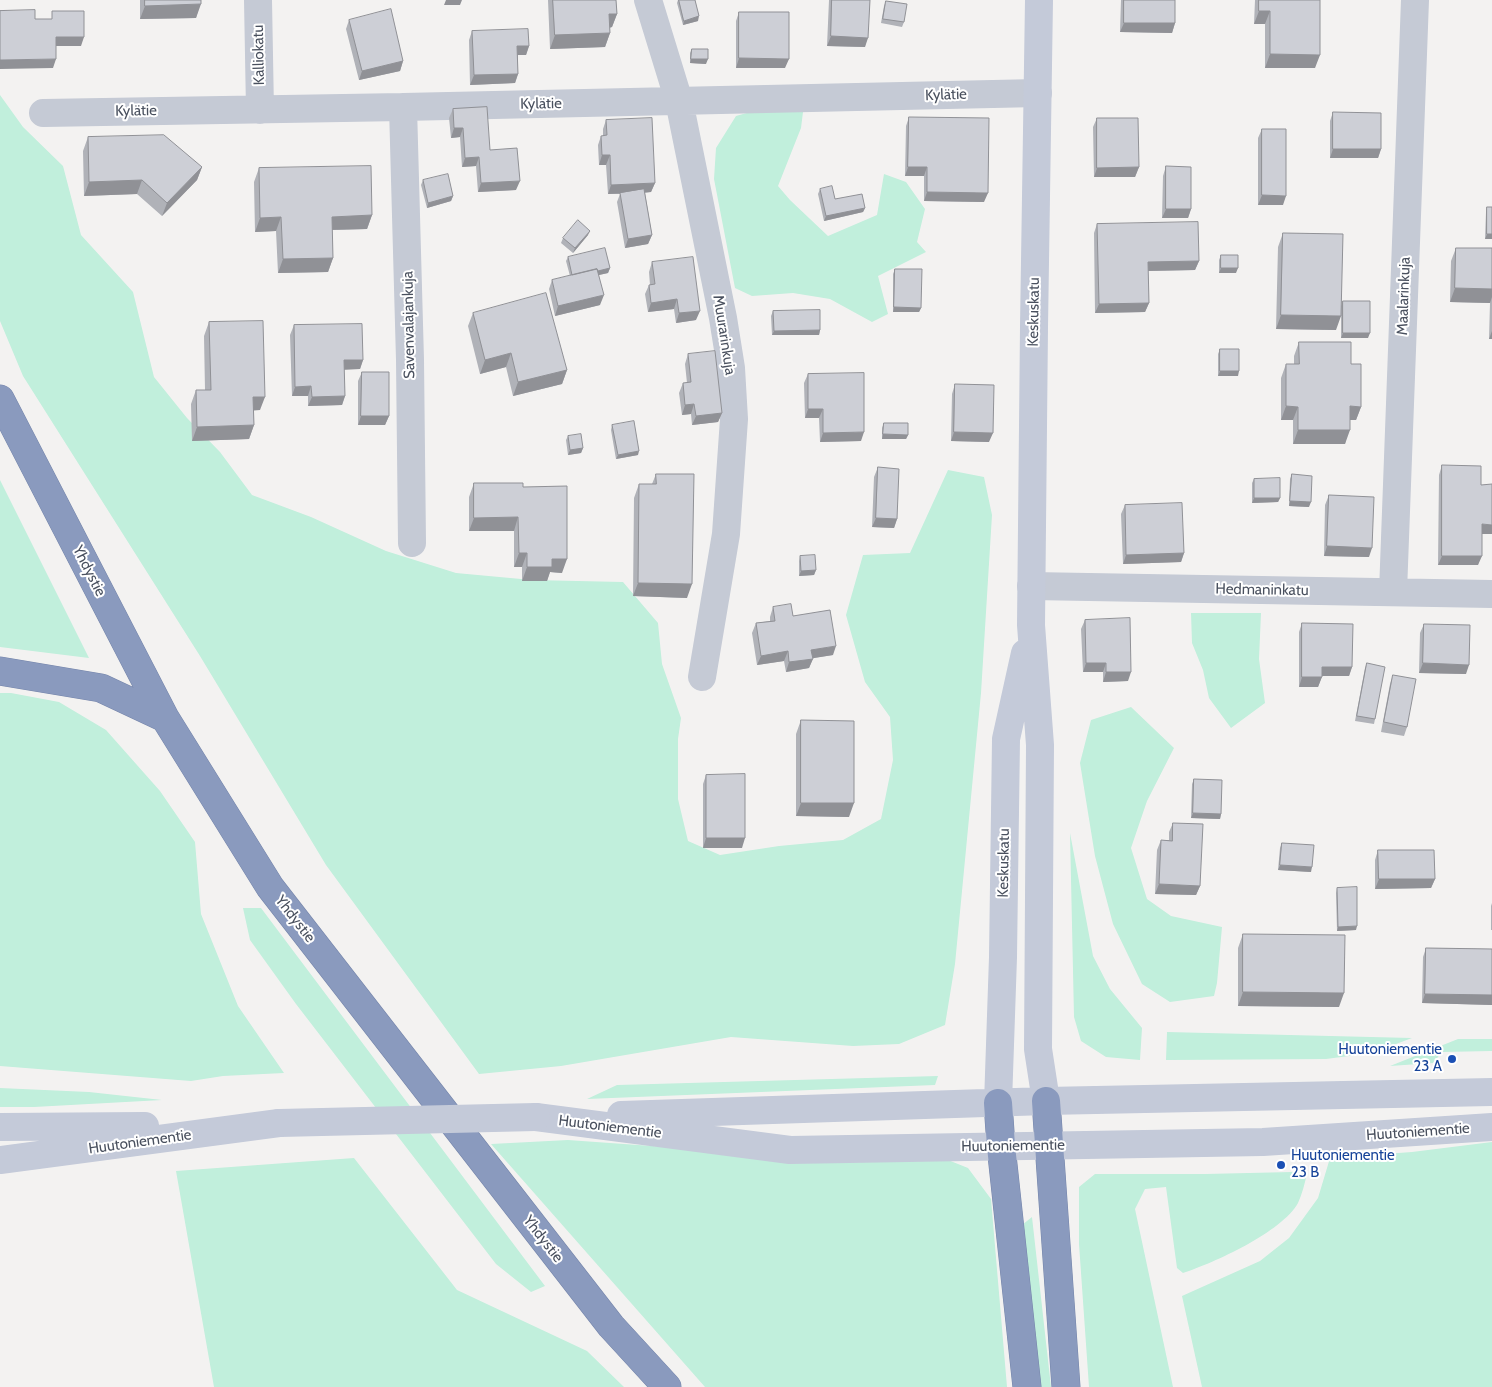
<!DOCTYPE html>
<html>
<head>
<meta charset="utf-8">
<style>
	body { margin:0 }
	canvas { display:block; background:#f3f2f1 }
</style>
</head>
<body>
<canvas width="1492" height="1387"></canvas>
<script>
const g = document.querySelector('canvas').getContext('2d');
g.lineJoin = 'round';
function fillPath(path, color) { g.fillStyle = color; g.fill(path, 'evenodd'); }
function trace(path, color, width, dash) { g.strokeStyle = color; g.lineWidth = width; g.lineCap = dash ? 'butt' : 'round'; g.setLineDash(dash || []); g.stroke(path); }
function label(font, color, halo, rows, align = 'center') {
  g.font = font + ' Cabin,sans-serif'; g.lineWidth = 4; g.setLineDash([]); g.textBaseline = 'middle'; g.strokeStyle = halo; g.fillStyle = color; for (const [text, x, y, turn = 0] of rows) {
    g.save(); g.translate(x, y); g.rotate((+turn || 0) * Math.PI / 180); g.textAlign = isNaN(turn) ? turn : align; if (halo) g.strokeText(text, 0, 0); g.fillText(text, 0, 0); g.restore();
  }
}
fillPath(new Path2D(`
	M0,95l23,32 40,39 18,69 52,57 21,85 33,41 33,34 32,43 59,22 75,34 70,22 76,7 91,2 35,41 4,41 19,54 -3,21v60l10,42 32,14 59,-9 64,-6 38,-21 12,-59 -3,-43 -25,-35 -19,-67 17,-60 47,-2 38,-83 36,7 8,38 -11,178 -26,271 -10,61 -46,19 -46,2 -122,-9 -170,29 -82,8 -153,-209 -126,-209 -177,-280 -23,-55z
	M775,105l28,7 -2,16 -23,58 12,14 38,36 49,-21 7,-41 22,8 19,27 -8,33 9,10 -48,24 10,38 -16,8 -42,-23 -37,-6 -41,3 -17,-8 -21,-109 2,-31 20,-32z
	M0,480l89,178 -89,-11z
	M1191,613h70l-2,46 6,44 -34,25 -22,-30 -6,-28 -11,-27z
	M0,693h11l48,9 47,28 54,61 35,51 6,72 37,92 46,67 -61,3 -32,5 -191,-15z
	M1131,707l43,41 -27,53 -16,47 16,51 24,17 51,11 -5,56 -3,13 -44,6 -28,-18 -29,-60 -18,-68 -15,-93 11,-43z
	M1070,833l23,123 17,33 32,39 -2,32 -34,-3 -25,-16 -7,-24z
	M243,908h18l284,378 -14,6 -35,-28 -200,-260 -46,-64z
	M1167,1032l245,6 -40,15 -46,6 -160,1z
	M1458,1039h34v12l-50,1 -9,11 -43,3z
	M938,1076l-3,9 -348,14 30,-14z
	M0,1088l89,4 73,8 -128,7h-34z
	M568,1140l98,7 282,13 20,8 23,31 16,188h-302l-214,-243z
	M1492,1142v245h-290l-20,-91 78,-35 29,-23 29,-40 12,-40 82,-6z
	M354,1158l103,132 130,61 37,36h-410l-38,-216z
	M1292,1172l15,1c-2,10 -5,21 -9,30 -16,29 -84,60 -115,70l-6,-5 -11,-81 -21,2 -10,20 38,178h-84l-10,-143v-57l16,-13h110z
	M1032,1217l19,170h-15l-14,-162z`), '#c1efdc');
const highway = new Path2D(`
	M0,399l165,319 105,169 341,439 56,61
	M0,671l101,17 64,30
	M1046,1101l20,286
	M998,1103l3,43 26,241`);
trace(highway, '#7585aa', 29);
trace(new Path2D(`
	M258,0l2,110
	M648,0l31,101 44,217 8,50 3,51 -8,115 -24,143
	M403,107l7,253 2,183
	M43,113l360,-6 635,-14
	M1031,586l461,8
	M1393,592l22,-592`), '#c5cad5', 28);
trace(new Path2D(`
	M1039,0l-5,327 -3,298 9,120 -2,304 8,52
	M998,1103l5,-146 3,-218 19,-86
	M621,1115l425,-14 446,-9
	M536,1117l254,33 473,-8 229,-15
	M0,1127l145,-1
	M0,1160l279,-37`), '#c4cad9', 28);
trace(highway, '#8a9abe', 28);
trace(new Path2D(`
	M279,1123l257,-6`), '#c4cad9', 28);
fillPath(new Path2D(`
	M140,0h61l-5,18 -56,1z
	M548,0h68l1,14 -5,13 -2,1v5l-5,14 -55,2z
	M678,0h17l3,21 -15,4 -6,-22z
	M829,0h41l-5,47 -38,-1z
	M1121,0h54v23l-3,10 -52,-1z
	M1255,0h65l-5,68h-50v-44h-11z
	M886,1l18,21 -2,5 -21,-4 3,-17z
	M739,12l46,56h-49v-47z
	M349,20l54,41 -3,10 -41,9 -13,-51z
	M472,31l57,15 -3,9h-8v19l-3,9 -45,2 -1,-45z
	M692,49l14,15 -16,-1v-10z
	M453,109l37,41 26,40 -38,2 -2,-26 -14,1 -2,-30 -9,1 -2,-20z
	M1333,112l48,37 -3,9h-48v-37z
	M909,117l75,85 -60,-1v-25h-19l1,-50z
	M1097,118l42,49 -4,10h-41l-1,-50z
	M606,120l49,63 -4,9 -6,1 7,42 -4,9 -23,4 -8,-46 3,-8h-12l-2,-29h-7l-1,-20 3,-9h2v-7z
	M1262,129l21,76h-25v-67z
	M88,137l114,30 -5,13 -35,36 -25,-22 -53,2 -1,-45z
	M1166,166l25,43 -3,9h-26l1,-42z
	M259,168l113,47 -5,14 -35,1 1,28 -5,14 -50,1 -2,-42 -21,1 -1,-50z
	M423,180l30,16 -2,5 -24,7 -6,-23z
	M820,189l15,10 30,9 -2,4 -39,9 -6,-27z
	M1487,207l5,32h-7l1,-27z
	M1097,224l102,37 -4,9 -47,1 1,32 -4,9 -50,1 -1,-80z
	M1283,233l53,97 -60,-1 2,-82z
	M588,235l-15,18 -12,-10 2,-5z
	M1456,248h36v91h-3l1,-36 -40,-1 1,-41z
	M1221,255l15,18h-17v-13z
	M568,257l42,11 -2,5 -9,2 1,30 -45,11 -6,-27 3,-9 18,-4 -4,-15z
	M652,262l44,58 -20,3 -2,-14 -26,3 -3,-18 4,-9h1l-1,-13z
	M895,269l26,39 -2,4h-26v-38z
	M1343,301l25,37h-27v-32z
	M773,311l47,19 -1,5h-47l-1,-19z
	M473,313l94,57 -5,14 -49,12 -7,-29 -26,7 -12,-48z
	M209,322l51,88h-6v15l-5,14 -57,2 -1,-37 5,-14h9l-1,-54z
	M294,325l69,35 -3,9h-16l1,27 -3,9 -34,1v-10h-16l-2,-61z
	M1299,342l52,22 10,43 -5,13h-6l-5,24h-52v-24h-12v-42l5,-14h8v-8z
	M1220,349l18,27h-20v-22z
	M688,354l34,59 -4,9 -26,3 -1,-11 -9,1 -3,-22 4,-10h4l-2,-19z
	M362,372l27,44 -4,9h-27v-44z
	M808,374l53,67 -41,1 -1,-24h-14l-1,-35z
	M955,384l34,58 -38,-1 1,-47z
	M884,423l24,12 -2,4h-24v-11z
	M612,425l26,30 -22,4 -5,-29z
	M568,436l15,12 -2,5 -13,2 -2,-15z
	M1442,465l40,69 -4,31h-40l1,-90z
	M878,467l19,52 -3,9 -22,-1 2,-50z
	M656,474l31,124 -54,-2 1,-98 5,-14h13z
	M1292,474l17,33 -20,-1 1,-27z
	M1254,479l26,19 -2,4 -26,1v-20z
	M474,483l49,4 39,86 -12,-1 -3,9h-25v-14h-8v-36h-45v-34z
	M1329,495l40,62 -45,-1 1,-51z
	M1125,505l59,48 -3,9 -58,2 -2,-50z
	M800,556l16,14 -2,5 -15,1v-15z
	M773,607l20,9 40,39 -20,3 -4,10 -23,4 -2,-11 -27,4 -5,-32 4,-10 14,-2v-4z
	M1085,620l43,61 -25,1v-10h-20l-2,-43z
	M1302,623l50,44 -3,9h-27l-4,11h-19v-55z
	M1424,624l42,50 -47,-1 1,-40z
	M1367,663l8,56 -1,5 -19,-3 10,-53z
	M1393,675l14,52 -3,9 -23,-4 9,-48z
	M801,720l48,97 -53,-1v-82z
	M706,775l36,73h-39v-64z
	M1194,779l27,35 -1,5 -29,-1 1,-34z
	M1173,823l27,63 -4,9 -41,-1 2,-44 4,-10h8v-8z
	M1282,843l29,29 -33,-2 2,-22z
	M1378,850l57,29 -4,9 -56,1v-29z
	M1337,888l19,42 -19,1 -1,-38z
	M1492,903v27h-1v-24z
	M1243,934l96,73 -101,-1v-58z
	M1426,948l66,1v56l-70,-2 1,-46z`), '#b0b2b8');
fillPath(new Path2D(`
	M446,0h16l-2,5h-16z
	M201,4l-5,14 -56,1 5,-13z
	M1259,11h11l-5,13h-11z
	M609,14h8l-5,13 -8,1z
	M699,16l-1,5 -15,4 1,-4z
	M1124,23h51l-3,10 -52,-1z
	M610,33l-5,14 -55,2 5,-14z
	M831,36l37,2 -3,9 -38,-1z
	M56,37h28l-3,9h-29z
	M517,46h12l-3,9h-12z
	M1270,54l50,1 -5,13h-50z
	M739,58l50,1 -4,9h-49z
	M56,59l-3,9 -53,1v-9z
	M691,59h17l-2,5 -16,-1z
	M403,61l-3,10 -41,9 3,-9z
	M518,74l-3,9 -45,2 4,-10z
	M454,128h9l-3,9 -9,1z
	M1333,149h48l-3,9h-48z
	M602,155h8l-4,10h-7z
	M479,157l-3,9 -14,1 3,-9z
	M202,167l-5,13 -35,36 5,-13z
	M908,167h19l-3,9h-19z
	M1139,167l-4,10h-41l3,-9z
	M142,180l-5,14 -53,2 5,-14z
	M520,181l-4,9 -38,2 3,-9z
	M655,183l-4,9 -43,2 3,-9z
	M927,192l61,1 -4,9 -60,-1z
	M1262,195l24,1 -3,9h-25z
	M453,196l-2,5 -24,7 1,-5z
	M865,208l-2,4 -39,9 2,-5z
	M1166,209h25l-3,9h-26z
	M372,215l-5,14 -40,1 5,-13z
	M281,217l-5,14 -21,1 5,-14z
	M590,231l-2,4 -15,18 2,-5z
	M1487,234h5v5h-7z
	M652,235l-4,9 -23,4 3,-9z
	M333,258l-5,14 -50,1 5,-14z
	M1199,261l-4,9 -50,1 3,-9z
	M610,268l-2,5 -37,8 2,-5z
	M1221,268h17l-2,5h-17z
	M1455,288l37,1v8l-2,6 -40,-1z
	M604,295l-4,10 -45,11 3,-10z
	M677,299l-3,10 -26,3 3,-9z
	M1149,303l-4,9 -50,1 4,-9z
	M894,307l27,1 -2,4h-26z
	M700,311l-4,9 -20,3 3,-10z
	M1281,315l60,1 -5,14 -60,-1z
	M820,330l-1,5h-47l2,-4z
	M1492,331v8h-3z
	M1343,333h27l-2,5h-27z
	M511,353l-5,14 -26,7 5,-14z
	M344,360h19l-3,9 -19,1z
	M567,370l-5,14 -49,12 5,-14z
	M1220,371h19l-1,5h-20z
	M311,386l-3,10h-16l3,-9z
	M345,396l-3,9 -34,1 4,-9z
	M253,397h12l-5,13 -12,1z
	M694,404l-3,10 -9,1 3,-10z
	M1286,406l12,1 -5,13h-12z
	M1350,406l11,1 -5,13h-11z
	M808,409h15l-4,9h-14z
	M722,413l-4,9 -26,3 4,-9z
	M361,416h28l-4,9h-27z
	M254,425l-5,14 -57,2 5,-14z
	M1298,430h52l-5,14h-52z
	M864,432l-3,9 -41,1 3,-9z
	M954,432l39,1 -4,9 -38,-1z
	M883,434l25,1 -2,4h-24z
	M583,448l-2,5 -13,2 2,-5z
	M639,451l-1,4 -22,4 2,-4z
	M1254,498h26l-2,4 -26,1z
	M1290,501l21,1 -2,5 -20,-1z
	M518,517l-4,14h-45l5,-13z
	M876,518l21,1 -3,9 -22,-1z
	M1482,524l10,1v9h-14z
	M1327,546l45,2 -3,9 -45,-1z
	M519,553h8l-5,14h-8z
	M1184,553l-3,9 -58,2 3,-9z
	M1442,556h40l-4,9h-40z
	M552,559h15l-5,14 -12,-1 -3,9h-25l5,-14z
	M816,570l-2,5 -15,1 2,-5z
	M638,583l54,1 -5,14 -54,-2z
	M836,646l-3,9 -25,4 3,-9z
	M788,651l-4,10 -27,4 4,-9z
	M813,659l-4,9 -23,4 3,-10z
	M1086,663h20l-3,9h-20z
	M1423,663l46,2 -3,9 -47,-1z
	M1322,667h30l-3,9h-31z
	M1106,672h25l-3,9 -25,1z
	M1302,677h20l-4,10h-19z
	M801,803h53l-5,14 -53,-1z
	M1193,813l28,1 -1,5 -29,-1z
	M706,838h39l-3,10h-39z
	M1280,865l32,2 -1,5 -33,-2z
	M1379,879h56l-4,9 -56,1z
	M1159,884l41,2 -4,9 -41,-1z
	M1357,926l-1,4 -19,1 1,-4z
	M1243,992l101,1 -5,14 -101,-1z
	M1425,994l67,1v10l-70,-2z`), '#909196');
const building = new Path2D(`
	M145,0h56v4l-56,2z
	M553,0h63l1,14h-8l1,19 -55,2z
	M679,0h16l4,16 -15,5z
	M832,0h38l-2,38 -37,-2z
	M1124,0h51v23h-51z
	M1259,0h61v55l-50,-1v-43h-11z
	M886,1l21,3 -3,18 -21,-3z
	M391,9l12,52 -41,10 -13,-51z
	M35,10v9h17v-8h32v26h-28v22l-56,1v-49z
	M739,12h50v47l-50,-1z
	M528,29l1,17h-12l1,28 -44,1 -2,-44z
	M692,49h16v10h-17z
	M487,107l3,43 27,-2 3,33 -39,2 -2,-26 -14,1 -2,-30h-9l-1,-19z
	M1333,112l48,1v36h-48z
	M909,117l80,1 -1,75 -61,-1v-25h-19z
	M652,118l3,65 -44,2 -1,-30h-8l-1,-19 6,-1 -1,-15z
	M1097,118h41l1,49 -42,1z
	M1262,129h24v67l-24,-1z
	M164,135l38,32 -35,36 -25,-23 -53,2 -1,-45z
	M371,166l1,49 -40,2 1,41 -50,1 -2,-42 -21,1 -1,-50z
	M1166,166l25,1v42h-25z
	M448,174l5,22 -25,7 -5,-23z
	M832,186l3,13 27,-5 3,14 -39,8 -6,-27z
	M644,189l8,46 -24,4 -8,-46z
	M1487,207h5v27h-5z
	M578,220l12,11 -15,17 -12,-10z
	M1198,222l1,39 -51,1 1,41 -50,1 -2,-80z
	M1283,233l60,1 -2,82 -60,-1z
	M605,248l5,20 -12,3 -1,-2 -25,6 -4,-18z
	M1456,248h36v41l-37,-1z
	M1221,255h17v13h-17z
	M693,257l7,54 -21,2 -2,-14 -26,4 -2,-18 6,-1 -3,-22z
	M597,269l7,26 -46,11 -6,-26z
	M895,269h27l-1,39 -27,-1z
	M546,293l21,77 -49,12 -7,-29 -26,7 -12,-47z
	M1343,301h27v32h-27z
	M820,310v20l-46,1 -1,-20z
	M263,321l2,76h-12l1,28 -57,2 -1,-37h15l-2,-68z
	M362,324l1,36h-19l1,36 -33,1 -1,-11 -16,1 -1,-62z
	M1299,342h52v22h10v43l-11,-1v24h-52v-23l-12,-1v-42h13z
	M1220,349h19v22h-19z
	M715,351l7,62 -26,3 -2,-12 -9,1 -2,-22 8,-1 -3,-28z
	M362,372h27v44h-28z
	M864,373v59l-41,1v-24h-15v-35z
	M955,384l39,1 -1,48 -39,-1z
	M634,421l5,30 -21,4 -6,-30z
	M884,423h24v12l-25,-1z
	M581,434l2,14 -13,2 -2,-14z
	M1442,465l39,1v19l11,-1v41l-10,-1v32h-40z
	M878,467l21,2 -2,50 -21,-1z
	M656,474h38l-2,110 -54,-1 1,-99h17z
	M1292,474l20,2 -1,26 -21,-1z
	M1280,478v20h-26v-19z
	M474,483h49v4l44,-1v73h-15v8h-25v-14h-8l-1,-36 -44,1z
	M1329,495l45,2 -2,51 -45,-2z
	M1182,503l2,50 -58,2 -1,-50z
	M815,555l1,15 -15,1 -1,-15z
	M791,604l2,12 37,-6 6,36 -25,4 2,9 -24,3 -1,-11 -27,5 -5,-33 19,-2 -2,-14z
	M1130,618l1,54h-25v-9h-20l-1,-43z
	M1302,623l51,1 -1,43h-30v10h-20z
	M1424,624l46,1 -1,40 -46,-2z
	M1367,663l18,4 -10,52 -18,-3z
	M1393,675l23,4 -9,48 -23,-5z
	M801,720l53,1v82h-53z
	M745,774v64h-39v-63z
	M1194,779l28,1 -1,34 -28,-1z
	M1173,823l30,1 -3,62 -41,-2 2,-44 11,1z
	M1282,843l32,2 -2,22 -32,-2z
	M1378,850h56l1,29h-56z
	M1357,887v39l-19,1 -1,-39z
	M1243,934l102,1 -1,58 -101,-1z
	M1426,948l66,1v46l-67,-1z`);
fillPath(building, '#cdcfd6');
trace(building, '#909196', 1);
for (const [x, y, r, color] of [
	[1452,1059,5,"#1a4fb4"],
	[1281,1165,5,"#1a4fb4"]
]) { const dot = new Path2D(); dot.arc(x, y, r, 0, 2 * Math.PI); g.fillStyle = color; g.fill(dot); trace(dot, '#fff', 2); }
label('15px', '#49505e', '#fff', [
	["Kalliokatu",259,55,-91],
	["Kylätie",946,95,-2],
	["Kylätie",541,104,-1],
	["Kylätie",136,111,-1],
	["Maalarinkuja",1404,296,-88],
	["Keskuskatu",1034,312,-89],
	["Savenvalajankuja",409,325,-91],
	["Muurarinkuja",724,335,81],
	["Yhdystie",89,571,63],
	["Hedmaninkatu",1262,590,1],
	["Keskuskatu",1004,863,-89],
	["Yhdystie",295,919,52],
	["Huutoniementie",610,1127,7],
	["Huutoniementie",1418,1132,-4],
	["Huutoniementie",140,1142,-8],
	["Huutoniementie",1013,1146,-1],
	["Yhdystie",543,1239,52]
]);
label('15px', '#164399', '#fff', [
	["Huutoniementie",1442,1050],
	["23 A",1442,1067],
	["Huutoniementie",1291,1156,"left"],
	["23 B",1291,1173,"left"]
], 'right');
</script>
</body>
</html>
